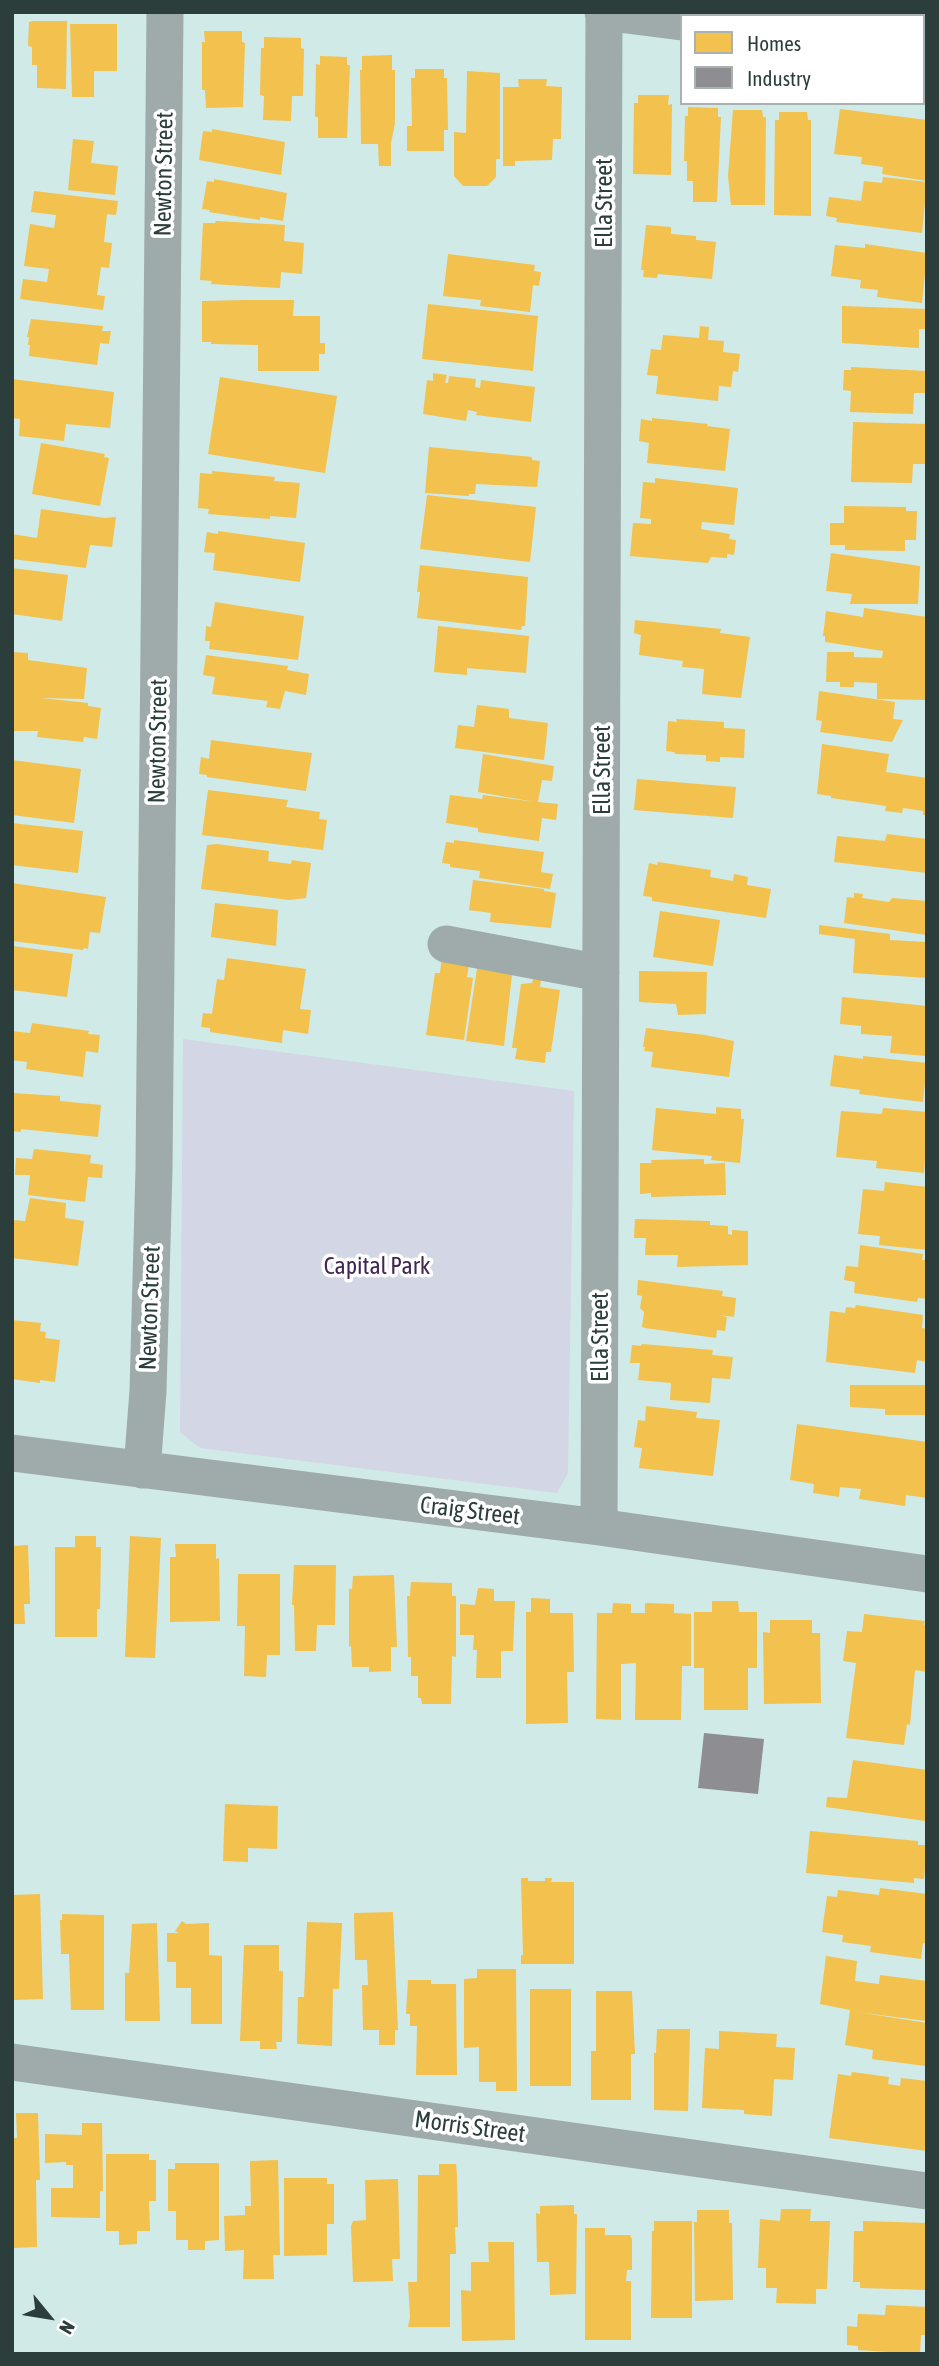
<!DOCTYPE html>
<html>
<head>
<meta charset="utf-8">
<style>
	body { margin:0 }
	#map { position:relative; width:939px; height:2366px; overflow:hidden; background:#d0eae7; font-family:"Asap Condensed",sans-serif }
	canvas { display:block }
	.frame { position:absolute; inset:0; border:14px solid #2b3e3c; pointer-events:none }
	.legend { position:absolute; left:680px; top:14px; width:245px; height:91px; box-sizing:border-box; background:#fff; border:2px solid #aab2b1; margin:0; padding:9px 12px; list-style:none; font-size:21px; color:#2b3e3c }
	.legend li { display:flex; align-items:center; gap:14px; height:35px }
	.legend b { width:35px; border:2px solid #aab2b1 }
	.north { position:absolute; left:14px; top:2282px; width:70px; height:70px; -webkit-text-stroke:5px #fff; paint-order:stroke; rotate:120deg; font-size:19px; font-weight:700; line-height:28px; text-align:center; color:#2b3e3c }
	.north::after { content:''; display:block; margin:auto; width:24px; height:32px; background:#2b3e3c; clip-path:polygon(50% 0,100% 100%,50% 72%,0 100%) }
</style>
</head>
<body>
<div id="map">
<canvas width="939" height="2366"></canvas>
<div class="frame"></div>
<ul class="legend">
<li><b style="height:19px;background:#f2c14e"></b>Homes</li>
<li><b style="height:19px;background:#8d8d92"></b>Industry</li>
</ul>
<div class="north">N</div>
</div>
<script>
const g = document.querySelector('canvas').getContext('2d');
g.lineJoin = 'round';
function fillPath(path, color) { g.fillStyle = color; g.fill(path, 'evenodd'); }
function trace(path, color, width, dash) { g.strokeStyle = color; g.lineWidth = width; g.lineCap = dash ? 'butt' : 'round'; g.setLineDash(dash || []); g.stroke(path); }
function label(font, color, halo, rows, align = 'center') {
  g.font = font + ' "Asap Condensed",sans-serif'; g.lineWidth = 7; g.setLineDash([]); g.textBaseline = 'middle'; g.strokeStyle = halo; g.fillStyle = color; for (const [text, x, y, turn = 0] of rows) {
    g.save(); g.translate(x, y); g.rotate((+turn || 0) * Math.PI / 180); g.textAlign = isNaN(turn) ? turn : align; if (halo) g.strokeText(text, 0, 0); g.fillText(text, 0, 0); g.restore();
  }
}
fillPath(new Path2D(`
	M183,1039l391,52 -6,382 -11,20 -357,-45 -20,-16z`), '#d3d6e4');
fillPath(new Path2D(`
	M33,21h34l-1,68 -29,-1v-23h-5v-18l-4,-1 1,-24z
	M70,24h47v47h-23v26h-22z
	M204,31h38v11l3,1 -2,64 -37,1 -1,-18h-3v-48h3z
	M264,37l37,1v10l3,1 -1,47h-11l-1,25 -28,-1 1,-24 -4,-1 1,-47h3z
	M392,55v15h3v53l-4,20v23h-12l-1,-22h-17l-1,-74h2v-14z
	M320,56l27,1v8h3l-3,73h-29v-21h-3l1,-53 4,1z
	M415,69h29v9h3l1,52h-4v21h-37v-25h5l-1,-48h4z
	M467,71l33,2v86h-4v18l-9,9h-24l-9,-10v-44l12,1z
	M518,79h29l-1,7 16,1 -1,52h-8l-1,21 -37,1v5h-12v-79h16z
	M638,95h31l-1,10 4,-1 -1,71 -38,-1 1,-71h4z
	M688,107l30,1v9h3l-4,85h-24v-21h-6v-20h-3l1,-45h3z
	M840,109l87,11v61l-45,-7 1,-7 -22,-3 1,-7 -28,-3z
	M733,110h29l1,7h3l-1,88h-34l-3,-29z
	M779,112h28l1,8h3v96l-37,-1 1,-95h4z
	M212,129l73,13 -4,33 -82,-15 4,-29 9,1z
	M73,139l21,2 -3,22 27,3 -3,29 -47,-5z
	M883,177l44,5 -5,51 -86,-11 1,-4 -11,-2 3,-19 32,4 3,-20 18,2z
	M214,179l73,14 -4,28 -23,-4v3l-51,-8 1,-2 -8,-1 5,-28 7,1z
	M34,191l84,10 -2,14 -9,-1 -3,28 8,1 -3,25 -8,-1 -4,28 8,1 -2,14 -83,-11 3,-20 24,3 2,-13 -25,-3 6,-42 24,4 2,-13 -25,-3z
	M216,221l69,4 -1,16 20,2 -2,31 -21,-2 -1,16 -69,-4 1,-3 -12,-1 3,-57h12z
	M646,225l25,2v7l25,2v4l20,2 -4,37 -54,-5 -1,4 -14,-1 1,-7h-3z
	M865,244l62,9 -5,50 -45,-6 1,-7 -18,-2 1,-8 -30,-4 4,-31 30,3z
	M448,254l87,11 -1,6 7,1 -2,14 -6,-1 -3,27 -50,-6 1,-6 -38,-4z
	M247,300h47l-1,16h27v27h5v11h-6v17h-61v-26l-47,-1v-2h-9v-41z
	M428,304l110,12 -5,55 -111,-12z
	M842,306l85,3v20h-8v19l-77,-5z
	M31,319l72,7 -1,5h9l-2,13 -9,-1 -3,22 -68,-9 1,-11h-2l1,-8h-2z
	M700,326l9,1 -1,13 16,1 -1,11 17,2 -2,18 -5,-1 -2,16 -12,-1 -1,15 -62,-7 2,-18 -11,-1 4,-26 10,1 2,-15 36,3z
	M851,367l75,4v22h-12l-1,21 -63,-2 1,-21 -8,-1 1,-20h7z
	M433,373l14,2 -2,8h3l1,-7 27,3 -1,8 5,1 1,-8 54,7 -4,35 -55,-7 1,-3 -9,-2 -2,11 -43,-7 4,-34 6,1z
	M220,377l117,19 -12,77 -117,-19z
	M12,379l102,13 -4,36 -44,-4 -2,17 -45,-5 1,-17 -8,-1z
	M652,418l56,6 -1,2 23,3 -5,42 -78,-8 2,-20 -10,-2 2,-22 11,2z
	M853,422l73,2 -1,40h-12l-1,19 -61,-1z
	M41,443l64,11 -1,3 5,1 -9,48 -68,-12z
	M429,447l103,10v3l8,1 -3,26 -61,-3 -1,10h-6v2l-44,-3z
	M212,471l63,6 -1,4 26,2 -4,35 -26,-2v3l-62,-5 1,-5 -11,-1 2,-35 12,1z
	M655,478l83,10 -4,37 -32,-3 -1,7 29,5 -1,5 7,1 -2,15 -7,-1v4l-16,-1 -3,6 -78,-7 3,-33 18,1v-5l-11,-1 3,-36 12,1z
	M427,495l109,12 -6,55 -110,-13z
	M844,506l62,1v4h11l-1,29h-11v11l-60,-1v-5h-15v-22h14z
	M41,509l64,9 11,-1 -4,30 -22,-2 -4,23 -74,-9v-25l25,4z
	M218,531l87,12 -5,39 -87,-12 2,-17 -11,-1 3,-20 11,2z
	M831,553l89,13 -2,38h-68l2,-10 -26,-3z
	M420,565l108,12 -3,49h-3l-1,4 -104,-12 3,-26h-3z
	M12,568l56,7 -6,46 -50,-7z
	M215,602l89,14 -6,44 -89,-11 1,-8h-5l1,-15 5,1z
	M864,608l63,9v83l-50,-1v-16l-23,-1v5h-14v-5h-14l1,-30h27v5l28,1 1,-7 -58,-9v-6h-2l3,-25 37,6z
	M635,620l86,9 -1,4 30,4 -9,61 -39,-4 2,-25 -22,-2 1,-6 -44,-6 2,-20 -7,-2z
	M438,626l91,10 -3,37 -59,-5v7l-33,-3z
	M12,652l16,1v7l59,8 -3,31 -43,-1 47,5v3l13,2 -4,31 -13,-2 -1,5 -46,-5 1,-6h-26z
	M206,655l82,11 -1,4 22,4 -3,21 -21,-4 -5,18 -14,-2 2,-6 -56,-7 3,-17 -12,-2z
	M819,691l76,11 -2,17 10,1 -11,22 -72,-10 2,-11 -6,-1z
	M477,705l32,4v9l39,5 -4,37 -89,-12 3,-23 16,2z
	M676,719l48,3v6l21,1 -1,29 -24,-1v5l-14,-1v-6l-31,-1 -1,-2 -8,-1 2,-30 9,1z
	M211,740l101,13 -6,38 -99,-14v-2l-8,-1 2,-17 8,2z
	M822,744l67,10 -3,18 41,6v37h-4v-4l-20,-3 -1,5 -17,-2 1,-5 -55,-8v-2l-14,-2z
	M483,754l71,12 -2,15 -10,-1 -4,22 20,2 -2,16 -14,-2 -3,23 -61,-9v-4l-32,-5 4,-28 32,4 1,-4 52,7 -57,-10z
	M12,760l69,9 -7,54 -62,-8z
	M637,779l99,8 -3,31 -99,-8z
	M208,790l80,10 -2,7 34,5 -1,7 8,1 -4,30 -121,-15z
	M12,823l71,8 -5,42 -66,-8z
	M887,834l40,5v34l-93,-11 3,-26 48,5z
	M454,840l90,12 -3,20 12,2 -3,15 -71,-11 1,-7 -30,-4v-3l-8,-1 4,-21 8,1z
	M217,844l52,7 -1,10 23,3 1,-4 19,3 -5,35 -17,2 -88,-11 6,-44z
	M658,862l53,8 -1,7 23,4 1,-7 14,3 -1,8 24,4 -5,29 -114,-17v-4l-9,-1 6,-33 8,2z
	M473,880l71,9v2l12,2 -5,35 -61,-6 1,-9 -22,-3z
	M12,883l94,14 -6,36 -10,-1 -2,17 -4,-1 -1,2 -71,-9z
	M854,893l9,1 -1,4 27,4 3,-4 35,3v34l-83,-12 3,-26 7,1z
	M215,903l63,7 -2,36 -65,-9z
	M660,911l60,9 -7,46 -60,-9z
	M819,925l71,9v6l37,2v36l-74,-5 2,-34 -36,-5z
	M13,946l60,8 -6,43 -55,-7z
	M442,956l28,3 -3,18 6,1 -9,62 -38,-5 9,-62h5z
	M227,958l79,11 -6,40 11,1 -3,24 -25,-4 -1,13 -72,-11v-4l-9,-1 2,-14 9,1 5,-35 7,1z
	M478,962l35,4 -9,80 -38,-5z
	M639,971l68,1 -1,42 -28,1 -2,-11 -37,-2z
	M533,979l8,1 -1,7 20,3 -9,62h-5l-1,11 -30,-4 2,-11h-5l9,-64 11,-1z
	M842,997l85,9v50l-37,-3 2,-17 -31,-2v-8l-21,-2z
	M32,1023l57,8 -1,3 12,1 -2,18 -12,-2 -3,26 -57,-8 1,-7 -15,-2v-29l18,2z
	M646,1028l59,7 29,6 -5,36 -78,-10 2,-15 -9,-1 1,-4h-2z
	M834,1055l29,4v-3l64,7 -4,39 -64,-8 1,-4 -30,-4z
	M12,1093l48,3v5l41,4 -3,32 -77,-8v3l-9,-1z
	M716,1107l25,2v10h3l-4,44 -29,-3 1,-4 -60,-6 4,-42 60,6z
	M883,1108l44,4v48h-2l-1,13 -48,-5 1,-7 -41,-4 5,-46 41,3z
	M34,1149l57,6 -1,8 13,2 -1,13 -14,-1 -3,25 -57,-7 2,-20h-15l1,-17 16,1z
	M704,1159v5l21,-1 1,32 -75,2v-4l-11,1v-31h12l-1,-3z
	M885,1182l42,5v63l-48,-5 1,-9 -22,-2 5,-45 21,2z
	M30,1198l36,5 -1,15 19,3 -6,45 -66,-8v-38l13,1z
	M635,1219l75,2v4l18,1v8l4,1v-5l16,1v34l-71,2 1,-12h-33l1,-17h-12z
	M860,1245l63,9 -1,6h5v39l-9,-1 -1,4 -63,-9 1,-11 -11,-2 2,-14 12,1z
	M638,1280l85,11 -1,5 14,2 -2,19 -15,-2 8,2 -2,14 -8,-1 -1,8 -71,-10 -3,-1 2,-15 -4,-4 2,-12 -5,-1z
	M856,1305l67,10 -1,13 5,1v33l-10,-2 -2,13 -89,-11 4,-51 15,2 1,-6 9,1z
	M12,1320l29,3 -1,8 6,1 -1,6 15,2 -5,42 -15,-2v3l-28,-4z
	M642,1344l71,6 -1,5 21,2 -3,22 -18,-1 -2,25 -40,-3 1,-17 -33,-3 2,-17h-10l2,-18 9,1z
	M850,1385h77v30h-42v-6l-35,-2z
	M646,1406l51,6 -1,6 24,2 -7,56 -74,-8 3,-20 -8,-1 4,-27 7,1z
	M797,1424l130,18v56l-21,-3 -1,11 -46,-7 2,-10 -21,-2 -1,10 -26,-4 1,-9 -24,-4z
	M75,1536h21v11h5l-1,62h-3v28h-42v-90h20z
	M130,1536l31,2 -6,120 -30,-1z
	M175,1544h41v15l3,-1 1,63 -50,1v-65h6z
	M28,1545l2,59h-6l1,20h-13v-78z
	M294,1565h42l-1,60h-18l-1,26h-21l-1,-46h-2z
	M238,1574h42v81h-13l-1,22 -22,-1 1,-50h-8z
	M394,1575l3,72h-6v24l-22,1v-5h-17l-1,-21 -2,1v-58h3l1,-13z
	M411,1582l41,1v13h4v61l-4,-1 -1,48h-29l-1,-6h-3v-22h-7v-19h-3l-1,-61h3z
	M478,1588l16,1v12h21l-2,50h-12v27h-25l1,-28h-4l1,-15h-14v-31l15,1z
	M531,1598l19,1v14h23l1,59h-7l1,51 -42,1v-112h5z
	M712,1601h26l1,11h18v56h-9v42h-44v-42h-10v-56h18z
	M613,1603l18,1v9h14v-10l29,1v9l17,1v52h-9l-1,54h-46l1,-57 -15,1v56l-25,-1 1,-106h15z
	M864,1614l61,7 -1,4 3,1v46l-12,-2 -5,55 -3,-1 -3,21 -58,-7 10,-75 -13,-2 4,-30 15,1z
	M770,1620h42v13h8l1,70 -57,1 -1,-72 7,1z
	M853,1760l74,10 -2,51 -99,-14 1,-10 20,1z
	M225,1804l53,2 -1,43 -29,-1v14l-25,-1z
	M810,1831l108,10v4h9l-3,34 -10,-1v5l-108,-10z
	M521,1878h7v3h17v-3h7l-1,4h23v82h-53v-9h2z
	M880,1888l47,6v50l-4,-1 -2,16 -51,-7 1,-6 -29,-4 1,-7 -21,-3 5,-36 10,1 1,-7 41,5z
	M40,1894l3,105 -30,1 -1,-105z
	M393,1912l5,118h-3v15h-16v-15h-16l-1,-45h6l-1,-25h-12l-1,-47z
	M62,1914l42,1v95h-33l-2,-56h-8l-1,-34h2z
	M182,1921l4,3 23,-1v32l13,1v68h-31v-36h-15v-26h-9v-29h12l-4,-2z
	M307,1922l35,1 -3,66h-6l-1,57 -35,-2 1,-47h6z
	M157,1923l3,98h-35v-48h4l3,-49z
	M244,1945h35v26h4l-1,71h-6l1,7h-17v-8h-20z
	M826,1956l31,5 -2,20 24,3 1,-9 47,6 -1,40 -69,-9 70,11 -2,43 -53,-7 1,-9 -28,-5 5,-35 -30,-6z
	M477,1969h39l1,122h-21v-9h-17v-35l-15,1v-69l13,-1z
	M408,1980h23v4h25l1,91h-41l1,-49h-7v-12h-4z
	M530,1989h41v97h-41z
	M596,1991h36l3,63h-4v46h-40v-49h5z
	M657,2029h33l-2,82 -34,-1v-57h2z
	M719,2031l58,3 -1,13 19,1 -2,32 -19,-1 -2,37 -28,-2v-4l-42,-2 3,-60 14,1z
	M852,2072l37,5 -1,7 12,2 1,-8 26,3v70l-98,-13 9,-64 13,2z
	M16,2113h22l2,67h-4l1,67 -25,1v-110h5z
	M82,2123h20l1,68h-3v27l-49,-1v-29h22v-23h-7v-3l-21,1v-29l37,1z
	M106,2154h43v6h7v41h-7l1,30h-13v13l-18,1v-14h-13z
	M278,2160l2,95h-7l1,24h-31l1,-29 -19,1 -1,-35 21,-1v-9h6l-1,-45z
	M175,2163h44v77l-14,1v9h-17v-10h-12v-29h-8v-42h7z
	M439,2164h17l1,11 1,52h-3l1,27h-6v73h-42l2,-10 -2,-35h9l1,-107h21z
	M284,2178h43v6h7v40h-7v31l-43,1z
	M398,2179l2,80h-8l1,22 -40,1 -2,-56 2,-5 13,-1 -1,-40z
	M574,2205v9h3l-1,80 -26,1 -1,-33h-12l-1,-49 4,1v-8z
	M781,2209h30l-1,12h20l-3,68h-11v15l-40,-1 1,-15h-11v-20h-8l2,-49 20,2z
	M697,2210h32v13h3l1,77 -38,1 -1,-79h3z
	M654,2221h38v97h-41l1,-87h2z
	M863,2221l64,2v67l-67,-2v-6h-7l1,-51h9z
	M585,2228h20v7h25l2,4v31h-5l-1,11h5v59h-46z
	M488,2242h26l1,98 -53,1 -1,-51 10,1v-29h18z
	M886,2305l41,2v28h-6l-1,19 -62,-4v-4l-11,-1v-19l10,1 1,-13 27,1z`), '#f2c14e');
fillPath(new Path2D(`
	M704,1733l60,6 -6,55 -60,-6z`), '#8d8d92');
trace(new Path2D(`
	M603,12l79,10
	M923,52h4
	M446,944l155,29
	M12,1453l587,74 328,47
	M142,1470l6,-79 6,-222 11,-1157
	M599,1527l5,-1515
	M12,2062l915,129`), '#9fabaa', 37);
label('24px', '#2b3e3c', '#fff', [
	["Newton Street",164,174,-89],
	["Ella Street",604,203,-90],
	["Newton Street",158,741,-89],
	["Ella Street",602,770,-90],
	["Newton Street",150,1308,-88],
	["Ella Street",600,1337,-90],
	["Craig Street",470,1511,7],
	["Morris Street",470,2127,8]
]);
label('24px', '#412752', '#fff', [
	["Capital Park",377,1266]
]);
</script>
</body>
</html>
